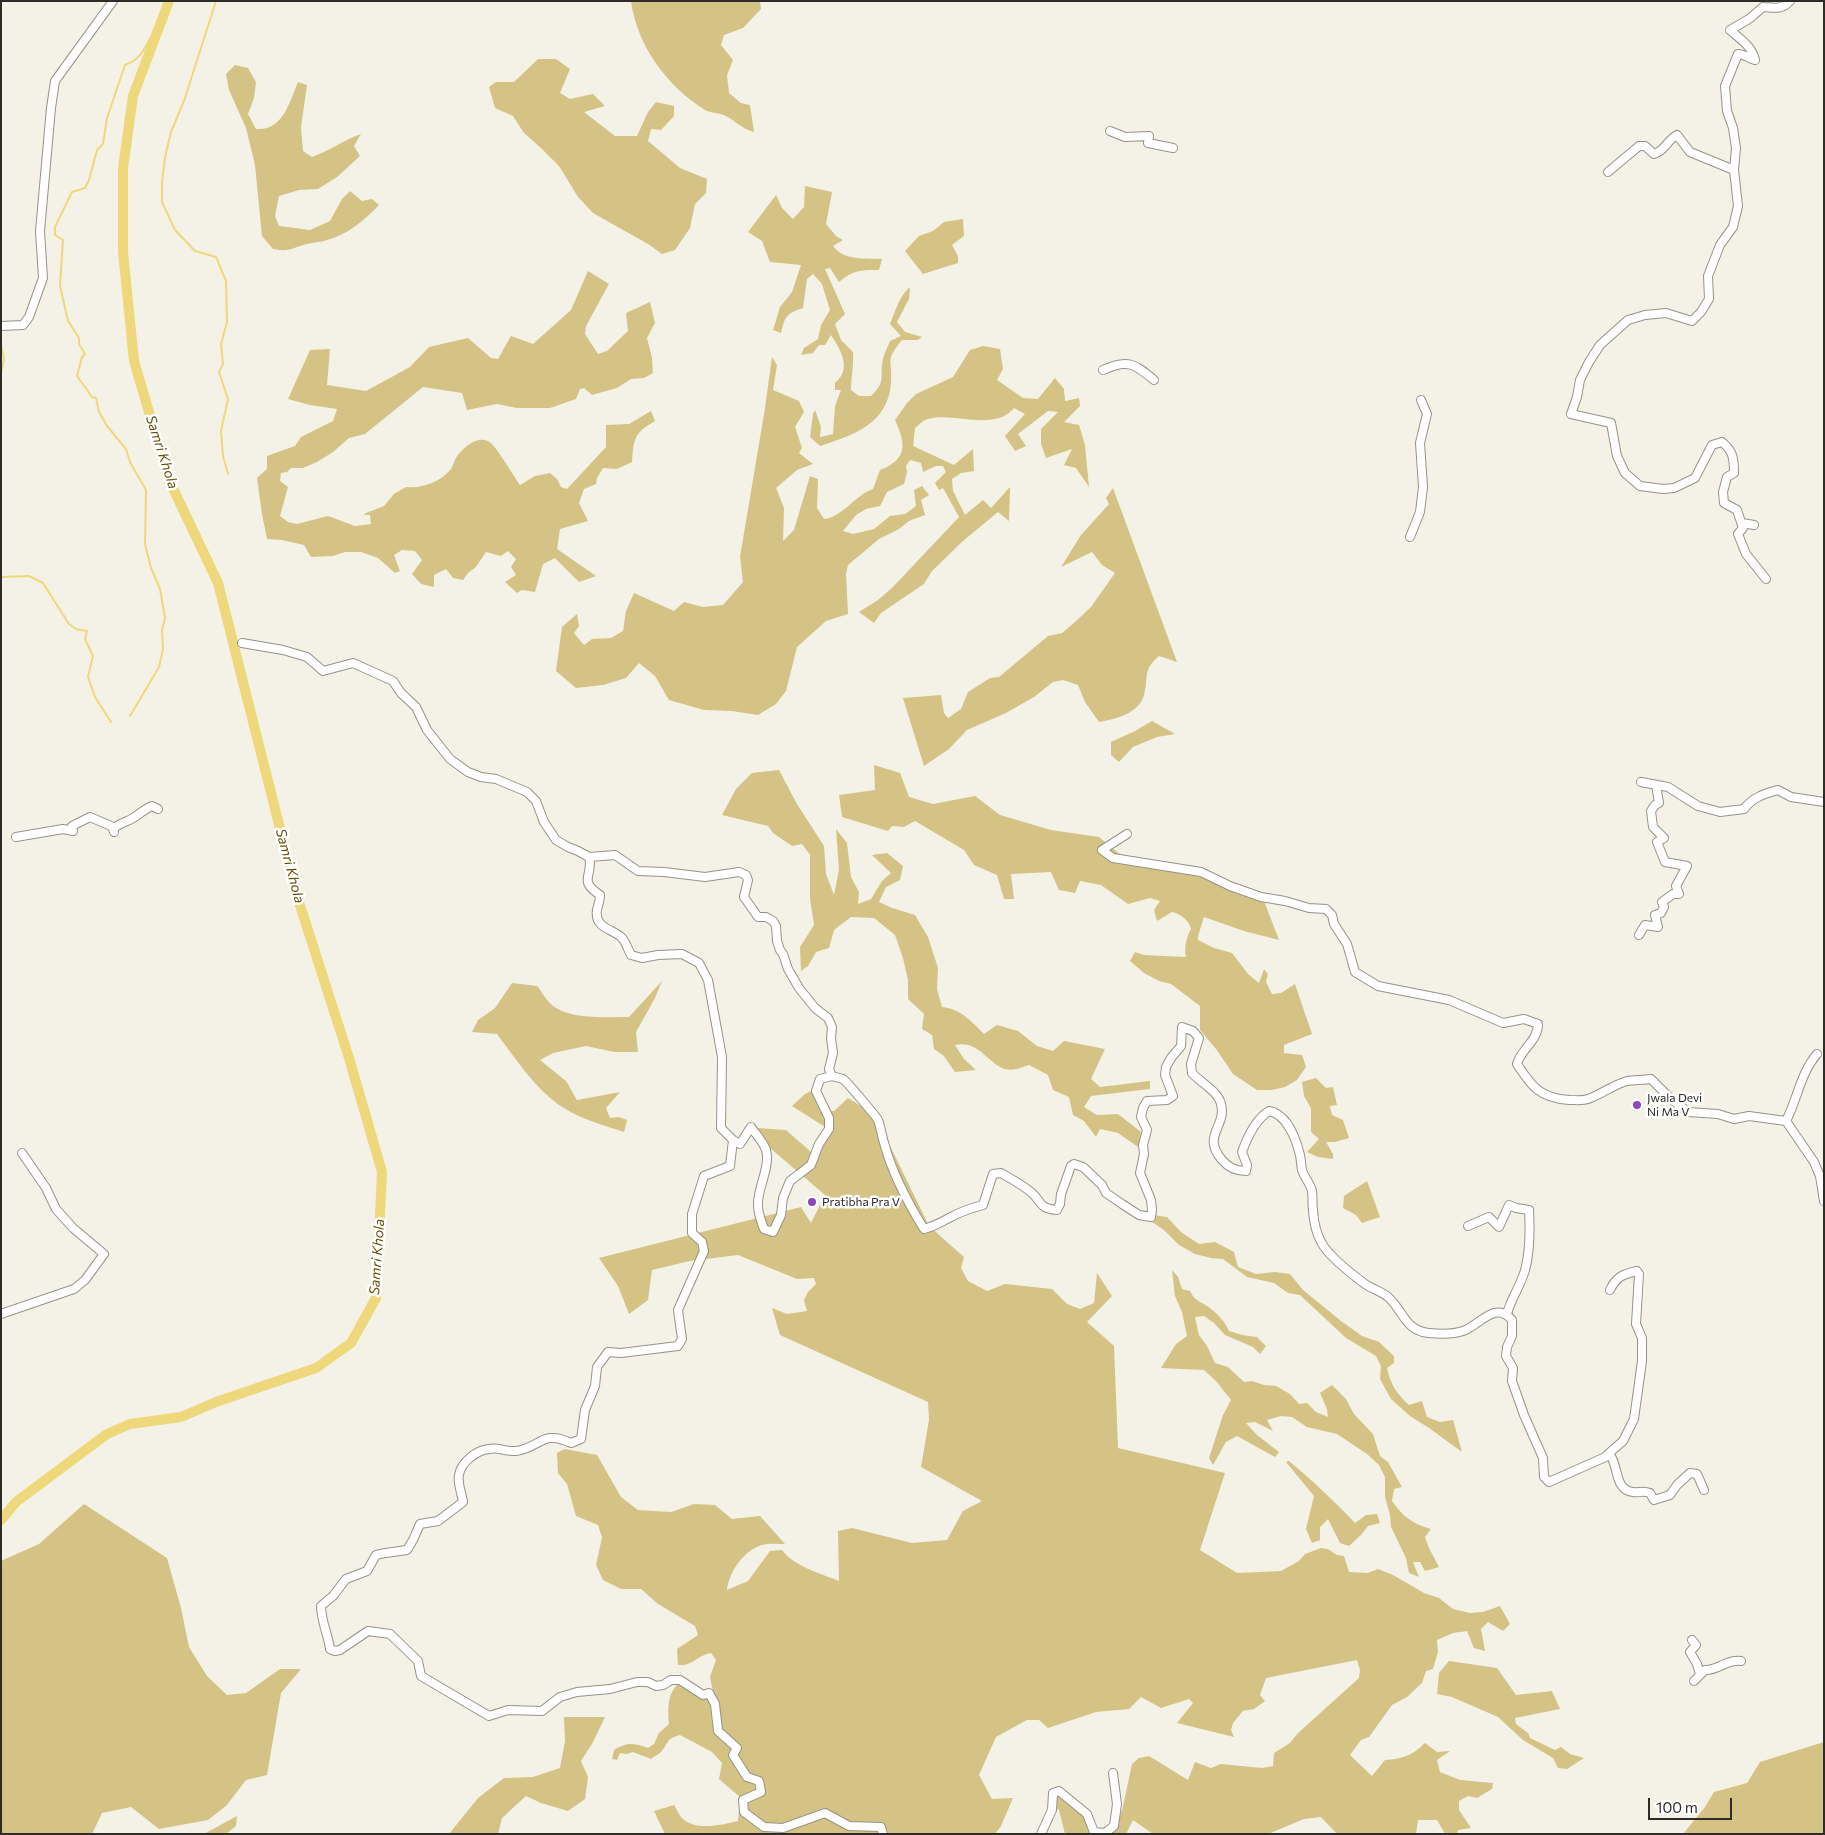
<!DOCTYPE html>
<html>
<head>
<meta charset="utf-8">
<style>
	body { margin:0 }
	#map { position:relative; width:1825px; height:1835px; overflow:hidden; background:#f4f2e7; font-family:Commissioner,sans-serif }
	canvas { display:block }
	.frame { position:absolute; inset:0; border:2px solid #2d2c28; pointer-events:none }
	.scale { position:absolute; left:1648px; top:1798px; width:84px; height:22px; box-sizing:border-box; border:2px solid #2d2c28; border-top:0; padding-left:6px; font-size:15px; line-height:18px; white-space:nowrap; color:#2d2c28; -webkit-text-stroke:4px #fff; paint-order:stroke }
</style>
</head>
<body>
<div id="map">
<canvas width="1825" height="1835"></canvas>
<div class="frame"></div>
<div class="scale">100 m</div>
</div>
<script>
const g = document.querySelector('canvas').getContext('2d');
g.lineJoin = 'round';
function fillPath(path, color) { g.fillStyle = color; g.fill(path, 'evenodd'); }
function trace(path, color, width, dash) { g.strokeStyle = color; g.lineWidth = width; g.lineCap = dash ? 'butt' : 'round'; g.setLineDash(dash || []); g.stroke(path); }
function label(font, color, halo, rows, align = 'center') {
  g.font = font + ' Commissioner,sans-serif'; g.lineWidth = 5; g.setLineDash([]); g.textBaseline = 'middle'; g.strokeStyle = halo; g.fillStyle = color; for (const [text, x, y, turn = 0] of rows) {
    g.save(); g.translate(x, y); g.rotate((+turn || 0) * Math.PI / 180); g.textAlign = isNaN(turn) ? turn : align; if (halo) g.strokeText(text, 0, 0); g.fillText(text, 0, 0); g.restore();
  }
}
fillPath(new Path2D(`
	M631,1h129l1,8 -18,19 -19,7 -3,10 12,15 -6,15 2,18 12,10 9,2 4,27c-13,-3 -19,-12 -30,-17 -6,-2 -13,-2 -19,-5 -38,-24 -68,-64 -74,-109z
	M538,59h18l14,10 -10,24 10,6 23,-5 12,12 -21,6 31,24h22l11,-24 8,-10 18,4v10l-13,14 -10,-1 -3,12 32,27 27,11 -1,14 -11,11 -5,24 -15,22 -13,4 -14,-10 -55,-31 -15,-16 -19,-31 -18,-18 -17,-15 -11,-17 -18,-8 -6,-21 7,-5h18z
	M235,65l13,3 8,14 -2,16 -6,16 8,15c27,2 33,-26 42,-47l9,3 -6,42 2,24 9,6c17,-6 32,-17 49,-23l-7,12 6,10 -23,21 -19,12 -19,1 -20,6 -4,20 4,10 31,4 20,-9 12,-22 8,-8 12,10 10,-2 7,6c-14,15 -32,30 -52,35 -8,3 -16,2 -23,5 -16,4 -13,7 -31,4l-11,-13 -7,-71 -9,-37 -17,-38 -3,-16z
	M805,186l27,6 -6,32 10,12 7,4 -10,6c11,15 32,12 49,13l-3,11c-19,0 -26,0 -40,12l-9,-14 -5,1 20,45 -10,10 6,16 12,12c1,13 -2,25 -2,38l8,6h12c16,-15 8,-19 12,-37 1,-6 5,-12 7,-18l11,-5 -11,-12c5,-12 9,-28 20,-37l-1,12 -12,23 8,10 17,5 -4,3h-16c-18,22 -9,19 -11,43 -3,41 -37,52 -71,63l-10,-9 3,-23 2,-4 6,17 -1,10 13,-3 2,-28 6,-16h-6v-7c17,-14 6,-33 -4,-48l-6,10h-6l-6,8 -12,2 3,-7 14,-9 3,-14 9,-15 -8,-26 -9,-10 -6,5 -4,29c-17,6 -18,8 -22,25l-8,-3 7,-23 12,-15 9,-27 -31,-3 -8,-21 -14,-9 28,-37 6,13 11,11 11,-12z
	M963,219l1,17 -12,9 6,11v7l-35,11 -18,-23 14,-15 14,-5 11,-9z
	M588,271l21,13 -23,42 -1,8 13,20 9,-3 21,-20 -2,-18 24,-11 5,21 -8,15 5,20 1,15 -9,5 -13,1 -14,9 -25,7 -8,-7 -4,1 -4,10 -26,9h-33l-20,-4 -30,6 -5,-17 -39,-6 -58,47 -16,4 -16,14 -16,10 -14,6h-12l-4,4 -6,1 -1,8 8,6 -8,29 8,6 9,2 31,-8 27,10 16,-2 -1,-9h-6l2,-2 18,-7 10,-12 12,-7c15,2 35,-5 45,-18 2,-3 3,-8 5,-11 6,-10 23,-25 35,-15 8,8 22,32 29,42l15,-9 15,-3 7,6 4,8 6,2 39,-42v-22l23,-1 22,-13 4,10c-21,12 -21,17 -23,41l-15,7 -14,-1 -6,10 -1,6 -12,5 -5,14 9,18 -28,8 -3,20 39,27 -17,6 -24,-24 -12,6 -8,28 -13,-2 -5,3 -12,-11 11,-7 -5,-8 5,-8 -8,-8 -7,5 -15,-4 -10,15 -8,6 -5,7 -10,-2 -7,-9 -12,6v12l-13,-3 -9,-10 10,-14 -7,-9 -13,-1 -8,5 6,16 -5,2 -17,-15 -17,-6h-16l-12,4 -22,1 -7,-12 -22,-5 -15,-1 -5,-25 -5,-36 10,-9v-13l28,-10 6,-9 32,-16 4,-12 -27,-4 -22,-6 22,-49 20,-1 -3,36 39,6 44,-24 19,-20 39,-9 23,20 7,1 13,-23 22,8 38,-34z
	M983,346l17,3 3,20 -6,11 26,18 15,1 17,-21 9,11 1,12 14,-3 1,8 -16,16 15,3 6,20 4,42 -13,-19 -12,-3 8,-16 -26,9 -5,-14v-15l17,-17 -10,-1 -30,23 8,12 -11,5 -10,-15 20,-22 -11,-6c-3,3 -7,7 -12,9 -24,9 -50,-4 -74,2 -5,1 -9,6 -13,9l-2,18 41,19 19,-16 1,22 -13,2 -9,6 1,12 12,24 18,-15 8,8 19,-21 -1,34 -11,-9 -35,29 -31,30 -8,13 -43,29 -7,10 -15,-11 19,-12 15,-13 66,-70 -16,-29 -4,2 -4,-7 11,-11 -3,-6h-7l-13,6 -2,-9 -11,-3 -4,6 1,6 -3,12 -17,8 -7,14 -14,3 -10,6 -13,16 10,3 21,-5 16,-13 15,-2 11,-8 -2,-16 8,-4 7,9 -8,5 4,15 -16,6 -10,8 -20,10 -31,26 -2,9 2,40 -22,7 -29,26 -11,44 -10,13 -18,11 -26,-4 -28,-1 -35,-10 -14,-24 -16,-13 -13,15 -23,7 -27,3 -20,-17 6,-44 15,-13 2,12 -5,7 10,12 8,-6 19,-1 12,-7 3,-20 8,-18 40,18 10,-9 19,5 20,-2 20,-23 -3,-25 25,-149 7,-51 5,8 -4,25 26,11 5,11 -9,15 7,21 -3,5 14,11 -16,6 -21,18 8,20 -1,33 11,-11 16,-54 8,3 -1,29 7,11c19,-2 31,-24 49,-30l7,-19c28,-11 26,-26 15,-50l12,-17 9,-9 37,-17 17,-27z
	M1113,488l64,174 -18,-6c-17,14 -10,21 -15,39 -5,19 -29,24 -45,27l-14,-20 -7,-17 -15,-5 -10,2 -19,15 -28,16 -39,17 -18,19 -25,17 -21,-68 38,-3 3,18 4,5 13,-9 7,-17 22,-14 9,-1 49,-41 14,-3 13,-11 16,-15 24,-34 -13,-8 -10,-13 -31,15 20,-32 28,-31 -3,-6z
	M1152,721l23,13 -18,3 -24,10 -14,15 -8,-7v-13l24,-11z
	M874,765l26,8 9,24 24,7 42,-8 25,19 51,15 48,7 33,27 68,11 27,14 37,12 15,39 -35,-9 -40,-14 -6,19v4l16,8 18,5 16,21 11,9 5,-14 4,5 -2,8 6,12 9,-1 14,-9 17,50 -28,11v8l18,2 4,12 -9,13 -12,7 -13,3h-15l-24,-16 -17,-25 -16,-19v-24l-29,-22 -12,-3 -15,-8 -14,-12 5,-9 9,3 42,2c-2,-11 0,-18 5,-28 -2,-9 -10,-15 -19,-17l-15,9 -3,-11 6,-9 -10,-3 -22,6 -27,-19 -21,-4 -5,12 -16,-3 -8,-18 -40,2 3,25h-10l-7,-24 -23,-10 -10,-15 -49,-29 -11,6 -12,-1 -4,5 -46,-14 -3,-22 36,-5z
	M779,770l18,34 27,42 2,28 8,21 5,-25 -3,-41 11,14 4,34 8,15 -1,12 13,-5 11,-18 9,-8 -19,-18 15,-2 16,13 -3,14 -14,7 -7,15 13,6 23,7 13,22 10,31 -1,21 5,18c19,2 29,14 42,27l13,-9 21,6 19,15 16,5 11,-10 41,8 -14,30 9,8 50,-6v8l-59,7 -7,11 13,8 21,-1 23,18 -3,15 -20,-14 -18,-4 -4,8 -12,-16 -11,-6 -4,-18 -16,-7 -5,-15 -19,-10c-9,3 -18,7 -27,3 -16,-8 -25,-28 -47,-23l9,14 12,11 -21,2 -11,-16 -10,-7 -2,-14 -10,-6 2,-15 -16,-15v-19l-5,-22 -8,-23 -21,-17 -23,-1 -17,13 -5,18 -13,4 -8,14 -7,5 -1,-24 14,-22 -4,-26v-44l-8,-11 -10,2 -19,-13 -5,-7 -46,-11 14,-26 16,-16z
	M662,981l-7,17 -19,34 2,20h-24l-28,-6 -33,7 -13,7 26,21 11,19 43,-8 -14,16 4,10 9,-1 8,3 -3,12c-22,-7 -46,-14 -65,-27 -26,-19 -43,-46 -62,-71l-25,-2 6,-12 17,-12 17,-25 25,3c5,6 9,14 15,19 17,15 57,12 77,12z
	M1316,1078l10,10 7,-1 4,18 -7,1 2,9 11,5 6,18 -14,4h-9l7,12v5l-15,-2 -11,-5 12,-13 -8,-7v-24l-7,-12 -2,-14z
	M819,1087l4,24h11l14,-13 27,17 54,111 35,31 -3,11 7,13 19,10 18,-7 47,5 15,15 13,5 14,-6 3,-30 15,23 -25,26 27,24 4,102 107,25 -25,77 37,23 44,-2 18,-10 6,-7 16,-6 7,1 9,6 7,1 5,16 19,1 10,-4 15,6 31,18 15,5 14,11 17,4 13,-1 17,-6 10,18 -7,7 -15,-9 -7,7 4,22 -11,-3 -7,-17 -14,2 -16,7 1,12 -5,17 -7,2 -4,12 -15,14 -15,8 -23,32 -8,3 -11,15 22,21 13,-16c17,-1 27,-4 40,-17l12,9 13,-1 -13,9 3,12 20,8 33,3 -1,6 -15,9 -9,-2 -9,5v9l12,18 -13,2 -1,4h-12l-8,-14h-19l-2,14h-79l-16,-17 -17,2 -36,15h-115l-20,-14 -7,14h-17l5,-5 8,-18 10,-47 7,-6 10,-2 39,24 7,-18 16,6 10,-4 41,4 11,-2 1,-13 16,-10 7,-9 62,-56 1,-8 -3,-10 -91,18 -6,17 5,6 -11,8 -11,2 -10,12 -2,7 3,7 -57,-14 16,-20 -4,-4 -28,9 -20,-11 -12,12 -33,3 -48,16 -9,-8h-12l-31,17 -17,38 13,24 21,-1 -12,28 -6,8h-330l-11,-23 20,-6c3,4 5,11 9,14 13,12 39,6 55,2l2,-24 -21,-18 3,-16 -10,-11 -32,-17c-15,4 -11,8 -19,17 -3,3 -7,4 -10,7l-18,-7 -6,2 -7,-1 -3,7 -5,-1 2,-9c13,-8 20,-7 34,-2l6,-4 5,-11 10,-9c-1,-16 -2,-30 10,-41l22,15h13l-4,-21 6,-17 -5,-7c-15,3 -17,13 -33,12l-1,-16 21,-14 -3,-9 -37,-22 -17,-15h-20l-18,-9 -7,-15 6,-28 -4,-12 -22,-9 -9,-32 -9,-11 -1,-20 8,-4 32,6 24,42 17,13 33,2 23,-8 21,1 17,14 28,-3 25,28c-6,0 -17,-1 -23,1 -19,6 -33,27 -35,45l21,-9 22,-30 12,-1c13,17 38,23 57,31l-1,-50 14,-3 60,15 35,-3 16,-29 19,-10 -61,-34 8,-47 -1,-18 -148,-67 -8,-27 15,6 20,-3 -3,-11 4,-8 8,-8 -2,-6 -17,1 -59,-24 -48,6 -38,9 -4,30 -19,14 -11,-28 -19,-28 202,-51 10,16 14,-28 -62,-53 -6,-14 29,2 25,22 14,-25 -33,-21 13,-12z
	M1367,1181l13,36 -18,6 -6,-8 -13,-7 1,-12z
	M1143,1210l10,5 14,2 14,15 18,12 16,-2 19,10 4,15 18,7 19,-2 15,2 13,16 38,31 21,15 17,6 15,14v7l-7,5c4,17 9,25 22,37l13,-4 5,16 13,5 13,-2 9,32 -33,-24 -19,-12 -19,-17 -11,-20 1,-13 -5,-10 -30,-18 -46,-43 -12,-2 -14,-10 -27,-6 -24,-18 -12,-1 -16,-4 -16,-9 -15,-15 -15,-10z
	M1172,1270l6,7 4,12 8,2c6,12 12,10 21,18 8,6 14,13 18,22l13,4 15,2 9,9 -6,8 -7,-7 -28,-12 -11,-12 -10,-7 -9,1 4,18 8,11 8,17 13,4 16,15 8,-1 12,4 12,1 14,8 9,10 8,-1 9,9 12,5 -1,-8 -7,-16 12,-8 14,14 8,15 19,20 7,22 8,6 14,25 -8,2 -2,12c10,15 21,23 39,28l-6,8 4,11 10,19 -14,4 -5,-9h-7l6,15 -10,-4 -3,-15 -15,-31 -1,-12 -5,-18v-20l-6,-12 -12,-11 -30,-20 -30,-7 -15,-10 -11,-1 -14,4 6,11 -18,-9 -9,1 11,12 22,17 -4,5 -38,-21 -11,6 -13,23 -4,-7 14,-43 8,-15 -15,-19 -12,-11 -43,-2 15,-24 11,-8 -5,-24 -7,-16z
	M1289,1461c24,20 45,40 66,62l11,-8 11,-1 3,9 -12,3 -7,9 -12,11 -9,-3 -12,-24 -8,8v13l-8,3 -6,-14 8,-33 -28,-34z
	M84,1504l83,54 14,50 8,39 18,29 20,19 19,-2 34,-24h21l-20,24 -14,82 -21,5 -20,26 -18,14 -49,9 -28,-22 -29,6 -10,21h-91v-273l38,-17z
	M1449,1661l48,7 19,27 36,-4 8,18 -45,9 1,6 12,9 2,5 25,12 6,-3 9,7 14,4 -17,11 -9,-1 -5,-10 -30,-18 -25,-23 -46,-20 -15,-3 2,-21z
	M564,1717h41l-13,27 -11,17 7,16 -3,22 -17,12 -27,-8 -15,-7 -24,22 -4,16h-49l29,-36 26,-20 29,-1 27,-9 5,-27z
	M1824,1742v92h-141l22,-27 9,-15 33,-9 13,-21z
	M1060,1796l24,20 4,12 5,6h-28l-6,-24 -4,-3 1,-9z
	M237,1816l-1,10 -10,8h-22z`), '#d4c384');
trace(new Path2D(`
	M216,1l-32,100 -13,31 -6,25 -3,26v19l13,28 20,21 21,6 10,24 1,41 -6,22 2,20 -4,8 9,27 -7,32 2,25 5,18
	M1,346l3,13 -3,14
	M1,577l28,-1 14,7 26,41 7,5 11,2 -2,8 8,17 -5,21 7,20 16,25
	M130,716l29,-49 4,-18 -1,-19 3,-12 -5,-29 -9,-21 -6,-24 1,-54 -16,-28 -4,-13 -19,-23 -8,-14 -3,-14 -4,-1 -15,-21 5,-19 3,-3 -6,-10v-6l-11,-17 -8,-35 3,-46 -8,-5v-8l17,-35 13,-4 4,-8 8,-30 6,-6 4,-26 18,-53c23,-8 20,-28 33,-34`), '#efd77c', 2);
trace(new Path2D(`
	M1,1520l15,-18 91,-68 23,-10 51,-7 35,-15 100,-34 35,-25 25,-45 6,-126 -33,-114 -52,-162 -79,-313 -49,-103 -35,-119 -11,-109v-84l10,-72 36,-95`), '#efd77c', 10);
const minor = new Path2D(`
	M1110,131l15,6 24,-1 -1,7 25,5
	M1608,172l31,-26h6l9,8c11,-3 13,-14 23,-19l13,17 44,18
	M1,326l22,-1 6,-8 14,-39 -3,-47 11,-123 4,-27 58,-80
	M1103,370c24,-11 31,-7 51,10
	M1742,523l12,2
	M1410,537l10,-25 3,-25 -3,-44 7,-29 -6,-14
	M1766,579l-20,-25 -8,-20 5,-6 -6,-18 -13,-7 -1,-11 4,-15 7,-4c0,-15 -1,-22 -12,-31l-10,3 -17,33 -21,10 -11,1 -23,-3 -15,-13 -8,-17 -6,-33 -40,-9 6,-17 3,-17 9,-18 11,-17 28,-25 17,-5 21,-2 26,8 9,-9 8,-13 -1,-23 12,-31 13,-18 5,-21 -4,-36 2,-22 -3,-20 -6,-17 -2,-25 13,-32c7,0 11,5 17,6 -3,-14 -15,-21 -25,-30l19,-11 14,-12c11,1 19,3 27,-6
	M242,643l41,7 24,7 16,14 30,-8 40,18 8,12 15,14 11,23 23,29 18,13 13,5 15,2 31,13 9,9 8,21 12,18 12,7 10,4 11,6c5,19 -12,23 11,38 0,6 -2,10 -3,15 -3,19 17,19 25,28 4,4 6,12 9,17l11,3 16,-3 24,-1 17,9 9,17 14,77 -1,71 12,12 -3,26 -26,10 -12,38v19l10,9 2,9 -26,59 4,29 -4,7 -57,7 -13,-1 -11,15 -2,19 -10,24 -4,29 -10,4c-29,-14 -31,5 -55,8 -9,1 -18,-4 -27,-2 -12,1 -28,13 -30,26 -2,7 3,19 4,27l-25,19 -18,3 -7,16 -6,10c-11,2 -20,2 -31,5l-9,16 -21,8 -13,17 -12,10c0,15 7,28 9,43l5,2 5,-1 28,-19 22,3 28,27 3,15 68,40 19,-6 34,1 18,-14 17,-5 33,-3 27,-7h11l8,4 7,-1 8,-5h9l23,15 6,-2 6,11 3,27 19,17 -4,7 14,22 12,4 2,11 -18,8 1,12 20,15 19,1 42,-15 24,13 32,1 2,7
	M1641,782l27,5 30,19 22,6 24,-3c9,-12 20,-15 34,-19l13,7 33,5
	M114,832l-1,-3c5,-5 8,-5 14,-8 9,-3 15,-11 25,-15l6,3
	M1127,834l-25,16 11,8 88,14 29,14 31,11 24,4 24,7 17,1 6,6 2,9 13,20 8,28 23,14 71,14 54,23 21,-4 14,5c0,17 -17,25 -21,40 15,23 23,34 52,36 6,0 13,1 19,-1 14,-5 25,-14 39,-18 8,-1 16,-1 24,-2l19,19 18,14 30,2 16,5 15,-3 37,5 28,41 6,14 4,25
	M16,837l47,-8 10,2 -1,-5 18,-9 21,9 2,3
	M589,857l26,-2 23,16 26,1 41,5 34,-5 7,3 2,5 -4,17 14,20h8l7,4 3,5 1,15 3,9 3,4 5,15 11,19 16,20 13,10 4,9 -1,11 2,15 -4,16 3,7 -12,3 -4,12 13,27v11l-10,15 -8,21 -21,16 -7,17 -2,17 -8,17 -9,-3c-4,-11 -8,-21 -5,-34 2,-13 11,-31 7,-45 -3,-9 -10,-15 -15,-23l-11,17 -7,-4
	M1639,935l6,-10 13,2 -3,-12 6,-2 3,-6 -2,-5 11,-8h6l-3,-8 11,-20 -22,-4 -8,-20 7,-4 -11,-11 -2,-16 4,-6 4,-2 -3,-18
	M832,1076c3,1 8,2 11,3 4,3 33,37 35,41 3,8 4,17 7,26 8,29 23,57 39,83 12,-3 15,-6 25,-11 11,-6 22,-10 34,-13l10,-31 8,-1c10,6 22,12 31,20 11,10 6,15 25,17l3,-6 1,-10 10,-28 3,-2 9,3 19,18 4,8 16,11 17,11 12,2 1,-7 -1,-10 -11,-27 4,-19 -1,-9 4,-15 -6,-13 2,-9 4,-7 20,-1 6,-4 -8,-21 1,-8 5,-9 10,-12 1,-19 11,4 6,7 -8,26 1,9c9,10 26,18 29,31 6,23 -20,31 1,56 6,7 14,11 24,11l1,-6 -5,-13c5,-14 14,-33 27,-41 18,3 27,28 31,44 1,5 1,10 2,15 2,7 8,13 10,21 1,5 0,13 1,19 1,17 5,32 17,44 10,11 23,21 35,30 7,5 16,7 23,13 15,13 17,34 41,36 10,1 25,1 34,-2 16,-5 32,-31 49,-11v16l-5,11 -1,9 7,12 -1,13 12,34 19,43 1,19 5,5 61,-27c9,11 4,35 23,37 7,1 9,-2 17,1l4,7 16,-5 7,-10 13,-12 7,1 7,16
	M1786,1121c12,-23 14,-47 31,-67
	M1468,1226l21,-9 10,10 10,-22 7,3 13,2c1,18 1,39 -3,56 -3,17 -15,31 -19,48
	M1,1314l73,-25 11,-9 19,-26 -31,-26 -17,-19 -10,-21 -24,-35
	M1607,1455l16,-14 11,-22 8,-58v-23l-6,-14 3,-50 -2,-3c-14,3 -21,6 -27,19
	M1692,1640l4,5 -6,7 7,12 3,10
	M1694,1681l11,-11c12,1 22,-11 36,-9
	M1041,1834l11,-24 1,-17 6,-2 28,23 7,18 11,1 9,-7 3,-22 -4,-31`);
trace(minor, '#969389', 10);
trace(minor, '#fff', 8);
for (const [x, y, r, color] of [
	[1637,1105,5,"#8b47bc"],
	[812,1202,5,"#8b47bc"]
]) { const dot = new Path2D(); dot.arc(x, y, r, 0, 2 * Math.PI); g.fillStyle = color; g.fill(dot); trace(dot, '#fff', 2); }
label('12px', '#2d2c28', '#fff', [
	["Jwala Devi",1647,1098],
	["Ni Ma V",1647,1112],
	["Pratibha Pra V",822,1202]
], 'left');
label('italic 14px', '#625209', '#fff', [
	["Samri Khola",162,452,72],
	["Samri Khola",290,866,75],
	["Samri Khola",377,1257,-86]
]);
</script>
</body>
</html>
